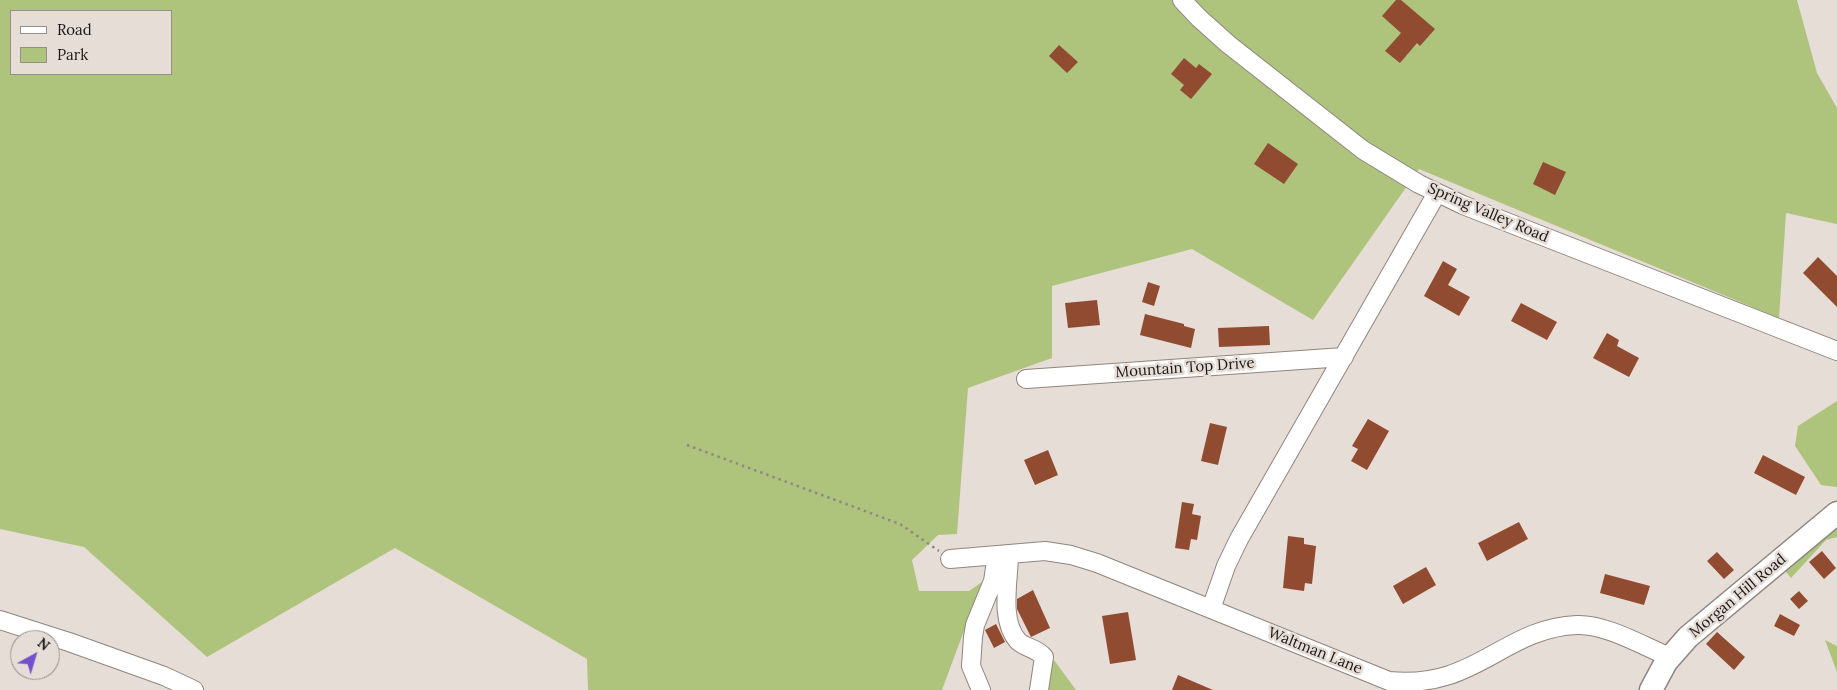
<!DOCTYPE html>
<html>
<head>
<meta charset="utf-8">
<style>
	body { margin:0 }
	#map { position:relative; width:1837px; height:690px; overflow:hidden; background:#e7ddd7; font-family:Lora,serif }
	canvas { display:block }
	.legend { position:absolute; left:10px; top:10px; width:162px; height:65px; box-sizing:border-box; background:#e7ddd7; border:1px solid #958e89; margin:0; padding:6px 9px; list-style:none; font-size:15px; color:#1b1715 }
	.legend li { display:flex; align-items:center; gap:10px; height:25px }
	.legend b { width:25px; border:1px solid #958e89 }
	.north { position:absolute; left:10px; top:630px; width:50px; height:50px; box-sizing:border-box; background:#e7ddd7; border:1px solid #958e89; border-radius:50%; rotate:39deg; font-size:14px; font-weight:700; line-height:20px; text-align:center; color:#1b1715 }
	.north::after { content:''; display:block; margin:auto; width:18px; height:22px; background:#7352cc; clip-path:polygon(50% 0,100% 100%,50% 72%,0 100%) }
</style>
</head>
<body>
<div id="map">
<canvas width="1837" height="690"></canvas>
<ul class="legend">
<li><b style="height:6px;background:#fff"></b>Road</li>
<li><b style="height:14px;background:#aec37c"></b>Park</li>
</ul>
<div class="north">N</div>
</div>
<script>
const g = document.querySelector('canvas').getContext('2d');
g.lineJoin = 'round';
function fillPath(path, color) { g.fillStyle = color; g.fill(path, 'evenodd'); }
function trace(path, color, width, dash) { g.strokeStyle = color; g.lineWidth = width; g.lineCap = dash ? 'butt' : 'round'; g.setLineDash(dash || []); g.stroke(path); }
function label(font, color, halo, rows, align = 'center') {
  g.font = font + ' Lora,serif'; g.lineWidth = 5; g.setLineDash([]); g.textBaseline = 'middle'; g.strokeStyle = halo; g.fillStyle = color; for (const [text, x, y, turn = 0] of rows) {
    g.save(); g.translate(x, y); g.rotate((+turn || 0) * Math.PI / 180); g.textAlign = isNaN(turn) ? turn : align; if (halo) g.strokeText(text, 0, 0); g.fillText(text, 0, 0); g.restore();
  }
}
fillPath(new Path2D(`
	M0,0h1797l20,73 20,35v116l-51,-11 -7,105 -360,-149 -106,151 -121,-71 -140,37v72l-84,30 -11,146 -19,1 -26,25 7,31h50l13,-9 -40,108h-354l-1,-31 -192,-111 -188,109 -123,-110 -84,-18zM11,11h160v63h-160z
	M1837,401v86h-1l-15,-2 -26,-39 3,-20z
	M1837,524v13l-11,3 -35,38 -7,-8z
	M1825,640l12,6v26z
	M1054,660l22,30h-43z`), '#aec37c');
fillPath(new Path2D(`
	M1396,0h5l34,29 -15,17 -3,-3 -17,20 -15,-12 16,-18 -19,-17z
	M1059,45l19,17 -11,11 -18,-17z
	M1184,58l12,10 3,-4 13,10 -21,25 -11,-9 4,-5 -13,-11z
	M1268,143l30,21 -14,20 -30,-20z
	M1543,162l23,10 -11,23 -22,-11z
	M1818,257l19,19v31l-34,-34z
	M1443,261l14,8 -9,16 22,12 -11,19 -35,-20z
	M1148,282l12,4 -6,20 -12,-4z
	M1097,300l3,25 -32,3 -3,-25z
	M1521,303l36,19 -10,18 -36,-19z
	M1145,314l39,10v2l11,3 -4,19 -51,-13z
	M1269,326l1,19 -51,2 -1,-19z
	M1607,333l12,7 -2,6 22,12 -10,19 -36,-19z
	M1368,419l21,12 -22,39 -16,-9 7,-12 -6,-3z
	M1210,423l17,4 -9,38 -17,-4z
	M1048,450l10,25 -23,10 -11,-25z
	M1763,455l42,22 -9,18 -42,-22z
	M1182,502l12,2 -2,10 9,2 -4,24 -6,-1 -2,11 -14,-2z
	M1519,522l9,17 -41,22 -9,-18z
	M1288,536l16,2v6l12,2 -4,38 -7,-1 -1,8 -21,-3z
	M1822,551l14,17 -12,11 -15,-17z
	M1717,552l17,18 -10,9 -17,-18z
	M1426,567l10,18 -33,19 -10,-18z
	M1605,574l45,12 -6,19 -44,-12z
	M1033,590l17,38 -19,9 -14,-28v-10z
	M1799,591l9,10 -9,8 -9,-10z
	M1128,612l8,48 -26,4 -8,-48z
	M1780,614l20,11 -6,11 -20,-10z
	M996,624l9,18 -11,6 -9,-18z
	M1717,632l28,25 -11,13 -28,-26z
	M1178,675l35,15h-41z`), '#914b31');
const minor = new Path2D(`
	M1182,0l17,18 29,26 135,106 56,34 44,21 374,146
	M1026,379l318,-22
	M1009,554c0,26 -10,66 9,87 7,7 19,7 26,16l-5,33
	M950,559l95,-8 26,4 26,8 292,118c87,9 114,-53 188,-56 29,-1 66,21 93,32
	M1211,609l15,-43 13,-27 198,-346
	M0,620l69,22 95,34 30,14
	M981,690l-10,-24 2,-29 2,-12 18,-44 4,-26`);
const major = new Path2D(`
	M1651,690l15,-28 22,-25 149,-124`);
trace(minor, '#8f857f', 20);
trace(major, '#8f857f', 25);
trace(new Path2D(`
	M687,445l213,79 39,27`), '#908884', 2.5, [2.5, 4]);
trace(minor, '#fff', 18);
trace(major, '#fff', 22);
label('15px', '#1b1715', '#e7ddd7', [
	["Spring Valley Road",1488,213,23],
	["Mountain Top Drive",1185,368,-4],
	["Morgan Hill Road",1738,596,-40],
	["Waltman Lane",1315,651,22]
]);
</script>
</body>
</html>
